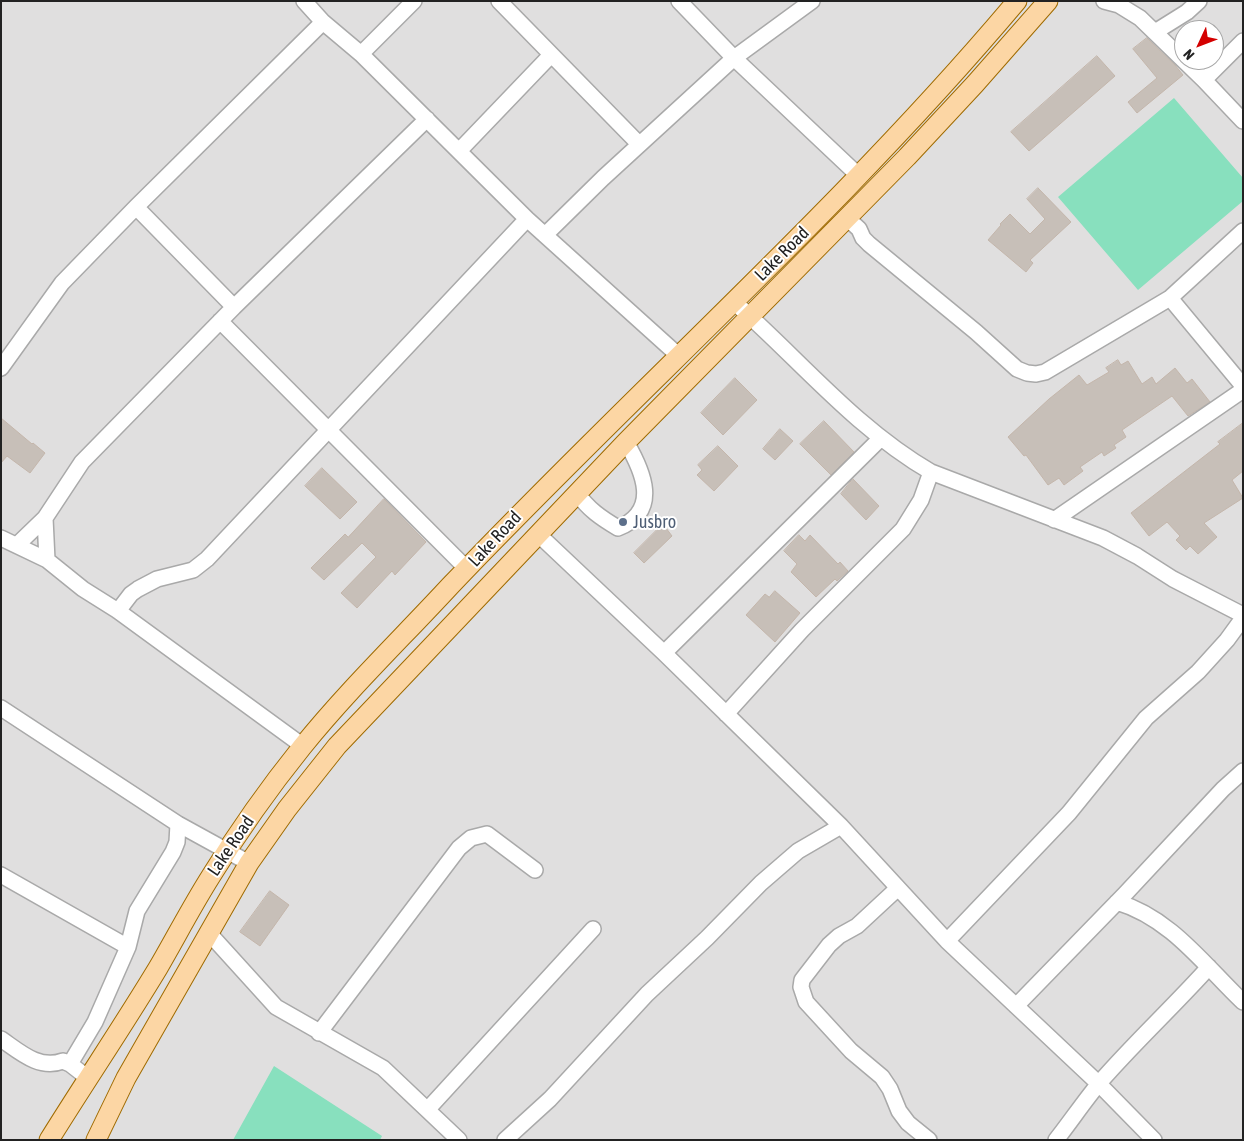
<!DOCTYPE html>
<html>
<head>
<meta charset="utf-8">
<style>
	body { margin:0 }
	#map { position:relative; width:1244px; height:1141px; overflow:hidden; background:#f2efe9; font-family:"Asap Condensed",sans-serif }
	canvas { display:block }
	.frame { position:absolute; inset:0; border:2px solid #222; pointer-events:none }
	.north { position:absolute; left:1174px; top:20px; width:50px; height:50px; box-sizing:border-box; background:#fff; border:1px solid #a7a7a7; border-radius:50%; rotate:227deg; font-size:14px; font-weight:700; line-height:20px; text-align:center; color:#222 }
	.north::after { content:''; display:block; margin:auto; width:18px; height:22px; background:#d40000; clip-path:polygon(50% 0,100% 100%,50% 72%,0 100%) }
</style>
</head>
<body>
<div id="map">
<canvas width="1244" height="1141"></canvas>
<div class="frame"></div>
<div class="north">N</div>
</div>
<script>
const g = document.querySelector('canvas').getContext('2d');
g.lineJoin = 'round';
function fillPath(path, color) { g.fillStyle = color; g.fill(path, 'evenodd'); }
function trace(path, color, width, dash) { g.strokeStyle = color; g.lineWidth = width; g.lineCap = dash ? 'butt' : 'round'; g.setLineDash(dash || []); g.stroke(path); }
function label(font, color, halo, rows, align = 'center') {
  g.font = font + ' "Asap Condensed",sans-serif'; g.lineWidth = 4; g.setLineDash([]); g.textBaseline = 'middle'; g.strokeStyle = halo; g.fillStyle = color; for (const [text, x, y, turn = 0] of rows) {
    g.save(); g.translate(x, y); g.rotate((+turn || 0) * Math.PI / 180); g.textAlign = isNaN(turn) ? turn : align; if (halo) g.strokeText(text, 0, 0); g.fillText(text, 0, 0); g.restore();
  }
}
fillPath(new Path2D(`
	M1,1h1242v1139h-1242zM1184,30h30v30h-30z`), '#e0dfdf');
fillPath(new Path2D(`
	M1174,98l69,80v23l-105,89 -80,-93z
	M274,1066l108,70 -2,4h-147z`), '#88e0be');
const building = new Path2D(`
	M1147,38l28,27 8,10 -46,38 -9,-11 29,-24 -24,-29z
	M1097,56l18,20 -86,75 -18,-19z
	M1038,188l33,34 -41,38 3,3 -7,9 -38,-32 13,-15 -1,-1 10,-10 20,20 15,-15 -18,-20z
	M1118,360l3,5 7,-4 14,23 10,-7 4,7 19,-16 12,15 5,-4 18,23 -22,14 -16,-20 -50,34 4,7 -12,8 2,3 -12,8 -2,-4 -22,15 3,4 -19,14 -5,-7 -11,7 -22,-30 -2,1 -16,-19 41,-38 30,-24 8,10 22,-13 -3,-4z
	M735,378l22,22 -34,35 -22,-22z
	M1,418l31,26 1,-1 12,10 -15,20 -23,-17 -6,7z
	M824,421l30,31 -23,23 -31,-31z
	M1243,423v48l-11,9 11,18 -39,25 13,14 -19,17 -8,-8 -4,4 -10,-10 4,-4 -13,-14 -18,14 -18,-23 89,-69 -2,-2z
	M780,429l13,12 -18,19 -12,-11z
	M718,446l20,20 -24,25 -17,-16 5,-5 -4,-5z
	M322,468l35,34 -17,17 -35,-33z
	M853,479l26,27 -13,14 -25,-26z
	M384,499l42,43 -31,33 -3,-4 -35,37 -16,-15 35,-36 -14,-14 -38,37 -13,-12 34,-34 3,3z
	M663,524l9,12 -28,27 -10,-10z
	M799,535l6,6 5,-6 28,29 2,-2 8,9 -11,10 -2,-2 -19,18 -25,-25 6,-8 -13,-13z
	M775,591l25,22 -25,29 -29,-27 19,-21 4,3z
	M270,891l19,14 -29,41 -20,-14z`);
fillPath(building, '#c7bfb8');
trace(building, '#c4b6ab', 1);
const minor = new Path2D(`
	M304,1l19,21 38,32 166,165 152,137
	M499,1l140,143
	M679,1l55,57 125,118
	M1104,1l15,4 21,13 64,62 39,41
	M1155,32l32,-20 12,-11
	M361,54l53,-53
	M1204,80l39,-39
	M459,151l92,-96
	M136,207l98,100
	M847,218l12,11 4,9 6,6 107,88 41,37 10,4 9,1 9,-2 125,-74
	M1243,231l-73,67 73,88
	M545,235l58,-57 131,-120 78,-57
	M734,302c65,57 121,126 197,170l172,66 34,18 36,23 70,36
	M220,321l247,248
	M1,368l61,-85 74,-76 187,-185
	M577,493c11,16 24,25 41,35 43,-17 25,-57 8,-86
	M45,518l2,42
	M1054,520l189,-130
	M539,535l125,118 177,173 106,115 152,143 55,56
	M1,538l46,22 36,29 35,22 185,135
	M17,545l28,-27 37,-56 152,-155 193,-188
	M118,611l13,-17 7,-5 19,-10 36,-9 14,-11 320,-340
	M664,653l217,-215
	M1,708l177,116 71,39
	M726,714l76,-84 101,-101 18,-29 10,-28
	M1,875l127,72
	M898,888l-41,38 -18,10 -10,9 -27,35 -1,7 5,15 45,49 31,26 8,12 9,22 9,12 21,17
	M1117,902c54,16 87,63 126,100
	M208,932l68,75 107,61 76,72
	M947,941l122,-128 77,-95 52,-46 29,-32 16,-22
	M1016,1006l109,-112 98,-105 20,-18
	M319,1033l140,-185 12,-10 16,-4 48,36
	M1,1039c19,13 38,31 62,22l7,3 18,14
	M70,1064l25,-42 33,-75 9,-36 36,-59 4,-10 1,-18
	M428,1109l165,-180
	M505,1140l45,-41 97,-105 60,-56 54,-55 37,-32 43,-25
	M1056,1140c15,-19 29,-40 45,-59 34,-39 73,-75 108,-114`);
const major = new Path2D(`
	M49,1140c36,-58 74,-114 109,-172 18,-31 34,-62 53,-92 27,-44 58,-88 91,-129 46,-57 99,-108 148,-161 187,-197 392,-377 567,-585
	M96,1140l30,-62 123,-215 38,-54 50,-63 289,-304 281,-285 68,-73 73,-83`);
trace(minor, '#a9a9a9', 18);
trace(major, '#a06b00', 21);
trace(minor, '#fff', 15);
trace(major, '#fcd6a4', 19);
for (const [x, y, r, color] of [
	[623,522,5,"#5c6f8a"]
]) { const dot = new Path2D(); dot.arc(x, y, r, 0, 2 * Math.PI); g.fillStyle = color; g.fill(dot); trace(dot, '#fff', 2); }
label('18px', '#222', '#fff', [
	["Lake Road",782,254,-45],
	["Lake Road",495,539,-47],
	["Lake Road",231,846,-56]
]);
label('18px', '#4e5e75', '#fff', [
	["Jusbro",633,522]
], 'left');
</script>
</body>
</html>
